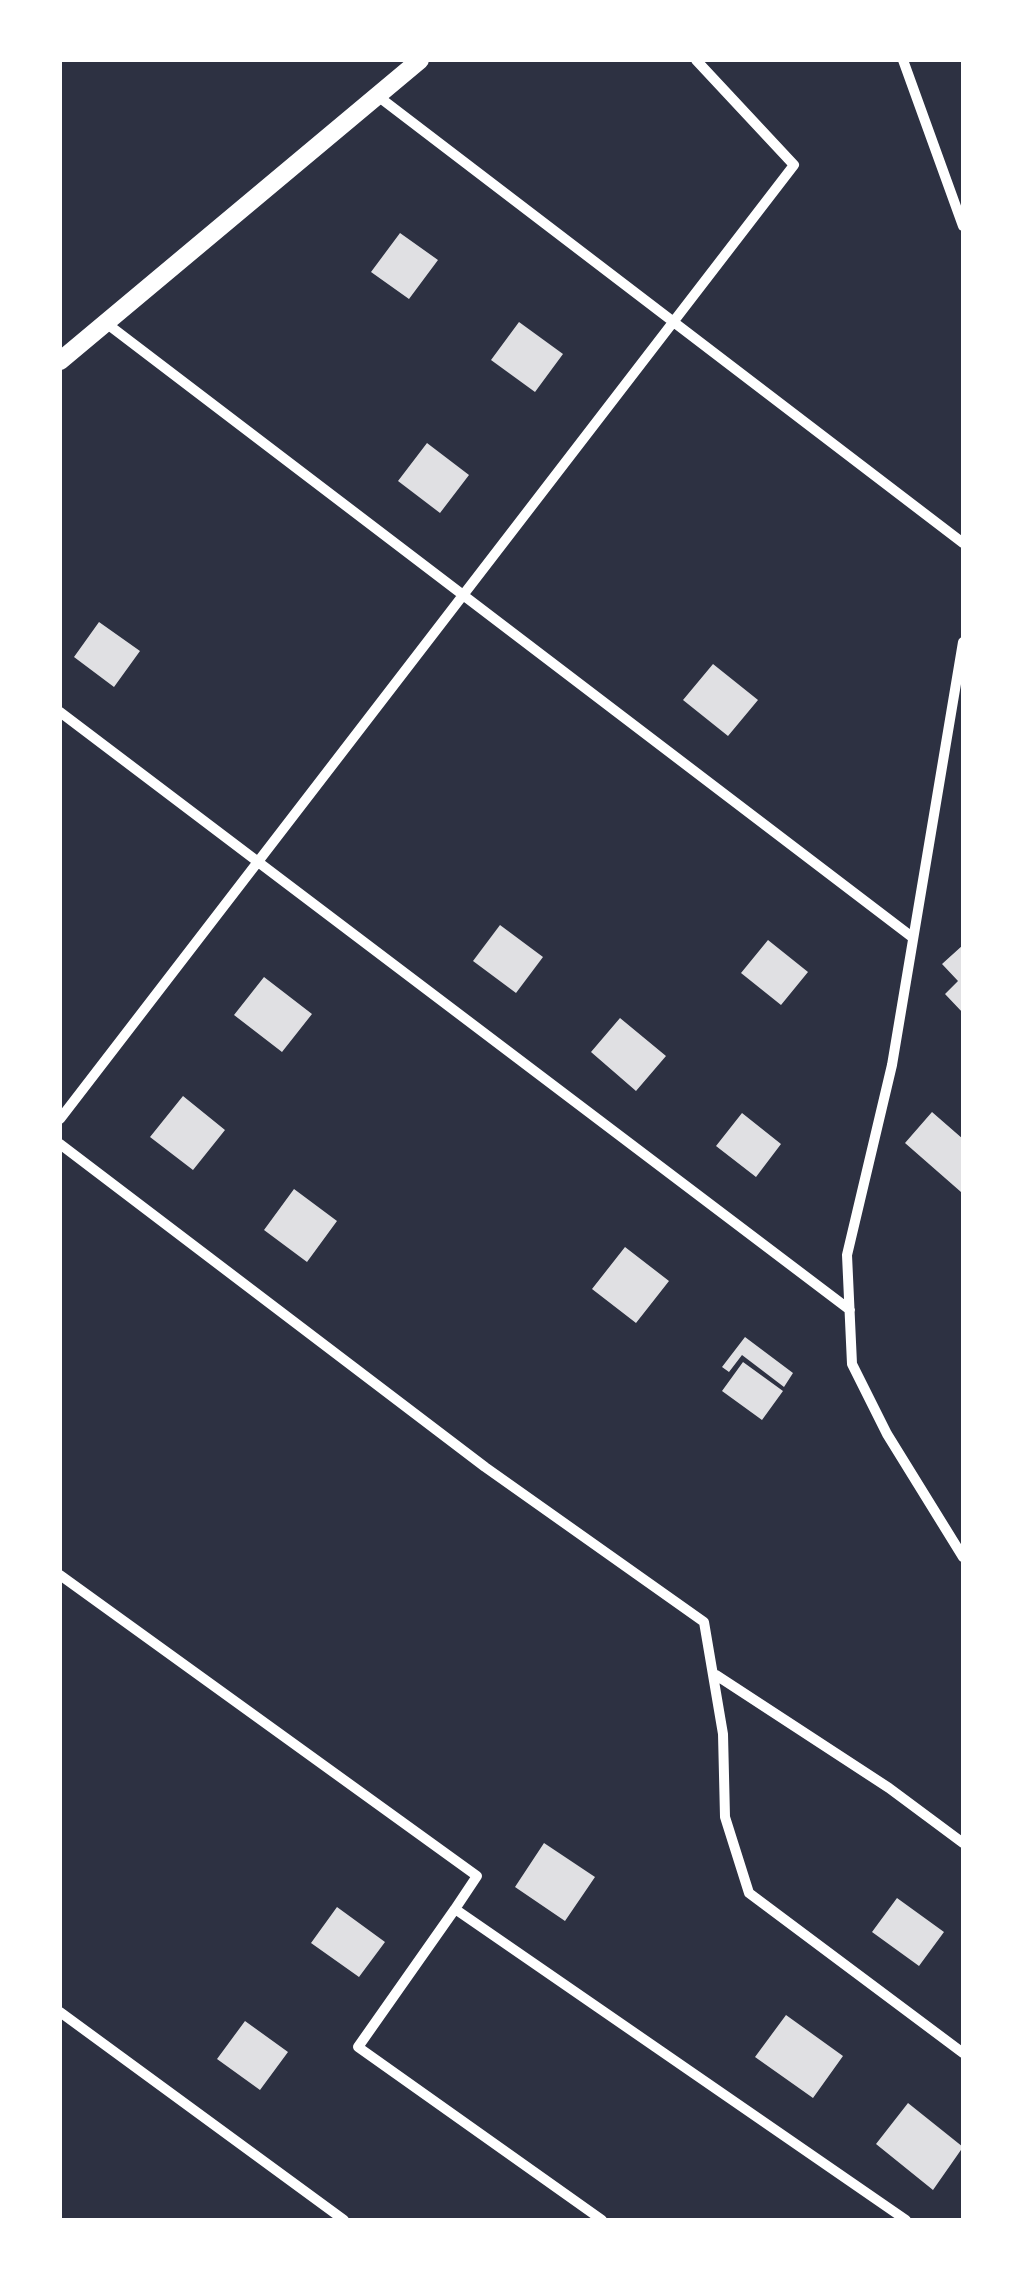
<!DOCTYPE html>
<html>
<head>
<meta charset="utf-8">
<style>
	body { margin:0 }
	#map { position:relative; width:1023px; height:2280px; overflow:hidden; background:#2d3142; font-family:"Golos Text",sans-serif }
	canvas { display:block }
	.frame { position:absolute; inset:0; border:62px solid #fff; pointer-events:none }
</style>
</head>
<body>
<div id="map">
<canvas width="1023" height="2280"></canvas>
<div class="frame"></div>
</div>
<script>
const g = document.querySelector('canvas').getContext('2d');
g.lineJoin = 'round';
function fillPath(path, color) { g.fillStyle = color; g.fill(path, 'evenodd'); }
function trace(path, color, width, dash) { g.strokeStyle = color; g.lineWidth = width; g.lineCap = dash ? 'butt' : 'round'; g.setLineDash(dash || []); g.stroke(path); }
fillPath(new Path2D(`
	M400,233l38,27 -29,39 -38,-27z
	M519,322l44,32 -28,38 -44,-32z
	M427,443l42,32 -29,38 -42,-32z
	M99,622l41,29 -26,36 -40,-30z
	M713,664l45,36 -30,36 -45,-36z
	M500,925l43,32 -27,36 -43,-32z
	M768,940l40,32 -27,33 -40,-32z
	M963,945v68l-18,-19 13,-13 -16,-17z
	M264,977l48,37 -30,38 -48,-37z
	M620,1018l46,38 -30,35 -45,-39z
	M183,1096l42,34 -32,40 -43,-33z
	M932,1112l31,27 -2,53 -56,-49z
	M742,1113l39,31 -25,33 -40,-31z
	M294,1189l43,32 -30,41 -43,-32z
	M625,1247l44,34 -33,42 -44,-34z
	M745,1337l48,36 -9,14 -42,-32 -13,17 -7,-5z
	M743,1362l40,29 -21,29 -40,-29z
	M544,1843l51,34 -30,44 -50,-34z
	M897,1898l47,34 -25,34 -47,-34z
	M337,1907l48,35 -26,35 -48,-34z
	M786,2015l57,41 -30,42 -58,-41z
	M245,2021l43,31 -28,38 -43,-31z
	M908,2103l55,44 -30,43 -57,-46z`), '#e0e0e3');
trace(new Path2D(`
	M903,60l60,166
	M379,97l584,446
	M106,323l806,614
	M963,642l-71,423 -45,190 5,109 35,70 76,123
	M60,712l790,598
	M60,1119l734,-954 -98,-105
	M60,1144l425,323 219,155 19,112 2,83 24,76 214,160
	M60,1575l417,301 -22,33 451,311
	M716,1675l173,113 74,55
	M455,1909l-97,138 244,173
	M60,2012l284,208`), '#fff', 10);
trace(new Path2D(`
	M60,361l360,-301`), '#fff', 18);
</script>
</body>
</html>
